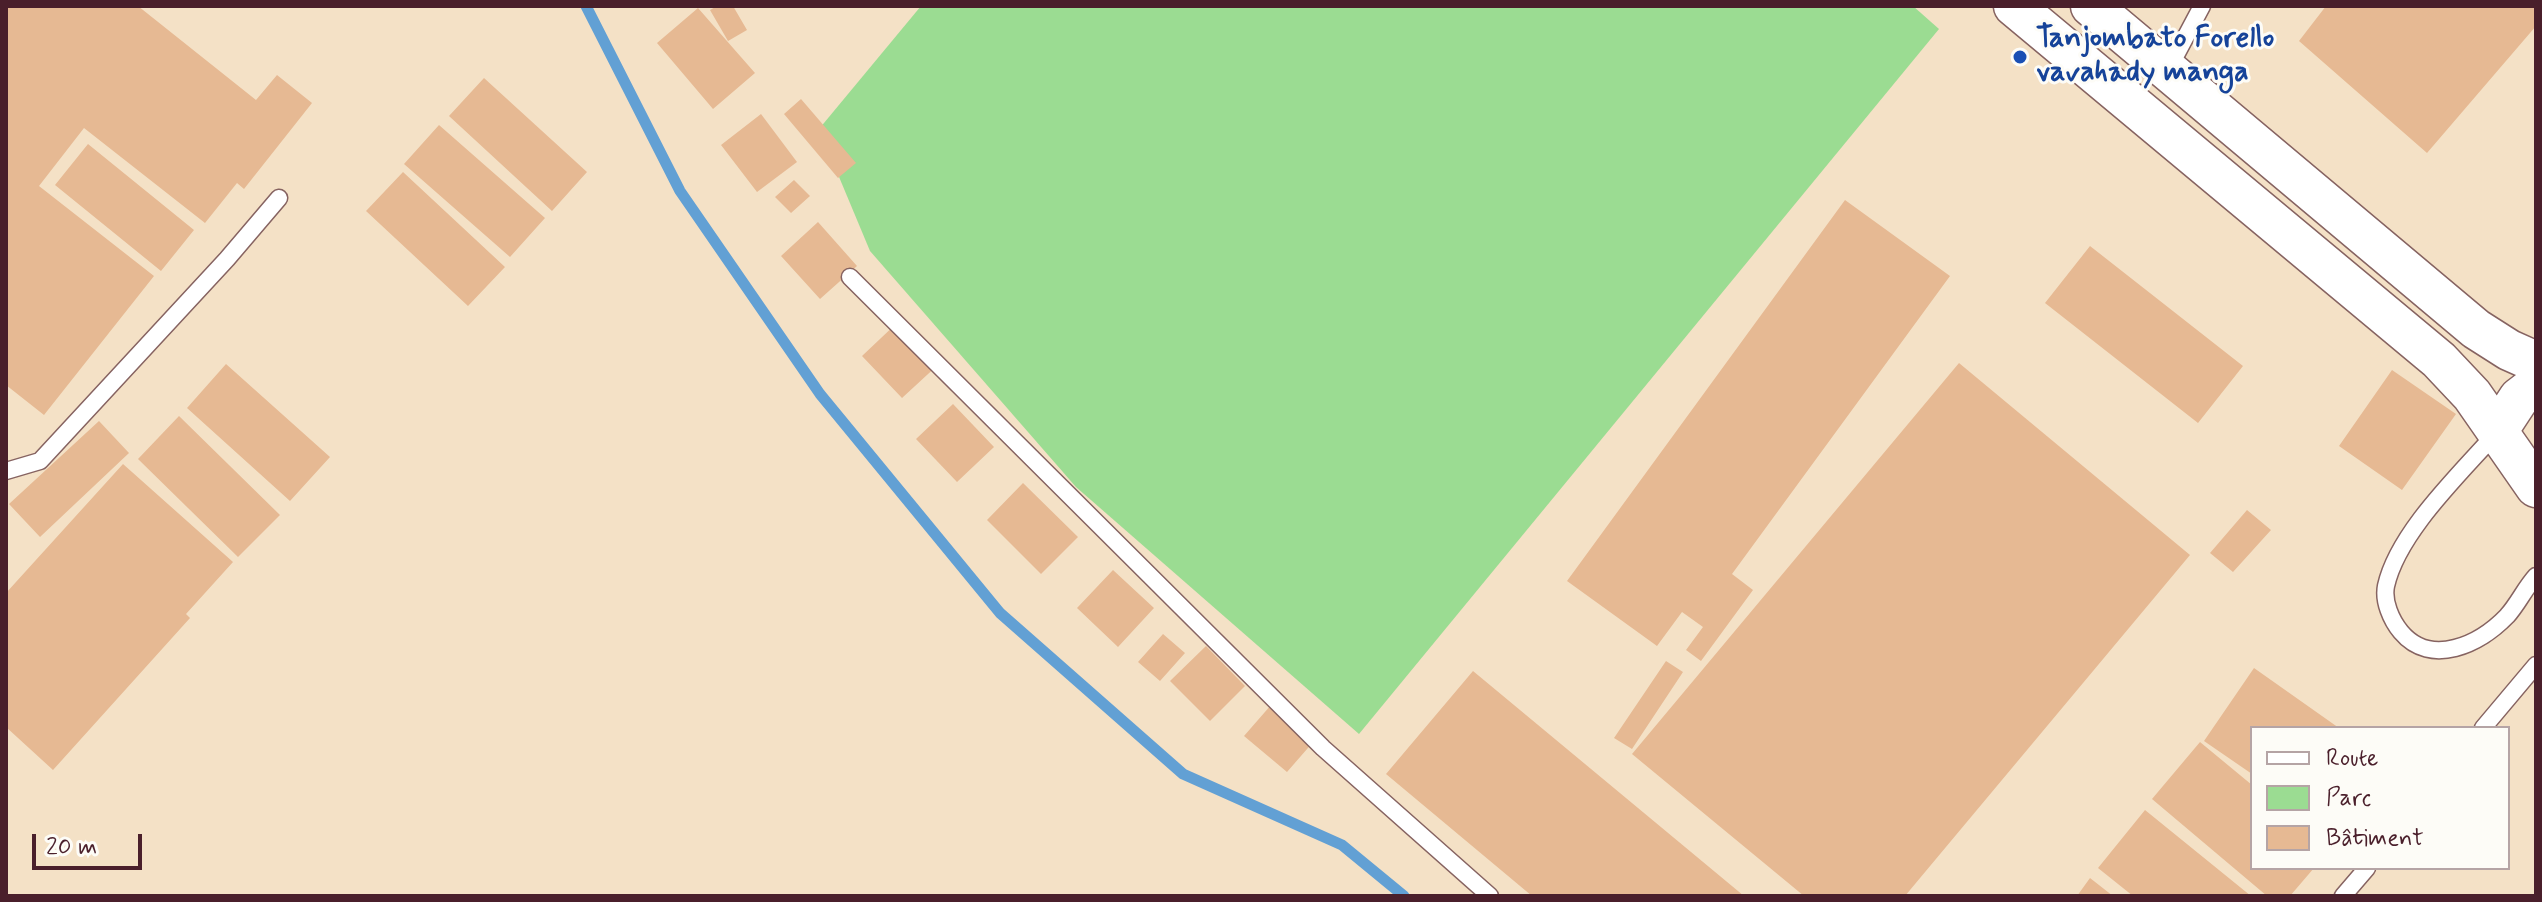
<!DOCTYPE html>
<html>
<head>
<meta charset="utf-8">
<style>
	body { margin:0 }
	#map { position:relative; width:2542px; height:902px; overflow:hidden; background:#f4e1c6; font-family:Mynerve,sans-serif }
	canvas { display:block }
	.frame { position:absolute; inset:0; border:8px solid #4a1f2b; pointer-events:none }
	.legend { position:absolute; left:2250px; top:726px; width:260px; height:144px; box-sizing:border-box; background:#fdfcf7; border:2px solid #b5a4a5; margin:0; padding:10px 14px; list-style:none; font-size:24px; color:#4a1f2b }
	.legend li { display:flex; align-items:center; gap:16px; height:40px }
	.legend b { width:40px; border:2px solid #b5a4a5 }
	.scale { position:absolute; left:32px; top:834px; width:110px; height:36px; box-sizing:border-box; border:4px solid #4a1f2b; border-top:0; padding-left:10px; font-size:24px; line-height:28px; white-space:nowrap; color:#4a1f2b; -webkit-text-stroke:6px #fdfcf7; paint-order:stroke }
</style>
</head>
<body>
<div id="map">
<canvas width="2542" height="902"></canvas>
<div class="frame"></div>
<ul class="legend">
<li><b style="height:10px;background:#fff"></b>Route</li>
<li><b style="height:22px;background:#9bdc92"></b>Parc</li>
<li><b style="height:22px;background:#e6b993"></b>Bâtiment</li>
</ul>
<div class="scale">20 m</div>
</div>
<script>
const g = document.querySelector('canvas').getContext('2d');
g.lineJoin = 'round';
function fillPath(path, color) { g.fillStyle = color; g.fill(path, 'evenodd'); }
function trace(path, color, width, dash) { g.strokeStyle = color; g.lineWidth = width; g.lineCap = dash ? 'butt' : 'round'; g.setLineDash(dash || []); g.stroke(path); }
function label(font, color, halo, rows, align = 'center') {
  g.font = font + ' Mynerve,sans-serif'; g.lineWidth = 6; g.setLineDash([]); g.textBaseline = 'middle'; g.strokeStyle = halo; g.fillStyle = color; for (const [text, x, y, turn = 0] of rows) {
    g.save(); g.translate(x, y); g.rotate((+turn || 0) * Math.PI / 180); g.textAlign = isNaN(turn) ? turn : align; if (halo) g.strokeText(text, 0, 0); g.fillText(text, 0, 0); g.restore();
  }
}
fillPath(new Path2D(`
	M921,6h992l26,23 -580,705 -283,-247 -206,-236 -51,-122z`), '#9bdc92');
trace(new Path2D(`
	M586,6l94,185 140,203 180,219 183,161 159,71 62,51`), '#62a0d4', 11);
fillPath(new Path2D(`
	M6,6h132l118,94 21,-25 35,28 -68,86 -7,-6 -32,40 -121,-95 -45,58 115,90 -110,139 -38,-30z
	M717,6h16l14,24 -19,11 -18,-31z
	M2326,6h210v20l-109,127 -128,-112z
	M698,8l57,65 -42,36 -56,-66z
	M484,78l103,94 -35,39 -103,-95z
	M801,99l55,64 -18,15 -54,-64z
	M761,114l36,48 -40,30 -36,-47z
	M439,125l106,93 -35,39 -106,-93z
	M88,144l106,86 -33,41 -106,-86z
	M403,172l102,95 -37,39 -102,-95z
	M794,180l16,16 -19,17 -16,-16z
	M1845,200l105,76 -218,298 21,16 -52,71 -15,-11 17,-23 -21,-15 -25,34 -90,-65z
	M818,222l39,44 -37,33 -39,-43z
	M2090,246l153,120 -45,57 -153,-120z
	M899,321l41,42 -38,35 -40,-42z
	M1959,363l231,192 -285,341h-101l-172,-142z
	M226,364l104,93 -40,44 -103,-93z
	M2392,370l64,44 -54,76 -63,-44z
	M953,404l41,43 -37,35 -41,-43z
	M179,416l101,99 -42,42 -100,-98z
	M99,421l30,32 -89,84 -31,-33z
	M123,464l110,98 -47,52 4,4 -137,152 -47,-43v-134z
	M1023,483l55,54 -37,37 -54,-54z
	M2247,510l24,20 -38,42 -23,-19z
	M1113,570l41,38 -36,39 -41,-39z
	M1163,634l22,19 -25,28 -22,-19z
	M1206,646l39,40 -35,35 -40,-40z
	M1666,661l17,11 -51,77 -18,-11z
	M2254,668l85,60h-87v46l-48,-33z
	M1473,671l271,225h-212l-146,-122z
	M1278,697l43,36 -34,39 -43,-36z
	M2200,742l52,43v83h62l-24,28h-23l-115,-97z
	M2145,810l106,86h-118l-35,-28z
	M2090,878l23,18h-36z`), '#e6b993');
const service = new Path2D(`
	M2168,70l34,-64
	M850,277l473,471 167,148
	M2497,432c-36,41 -99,100 -111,154 -3,15 5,34 15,46 30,36 79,12 106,-16 11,-12 18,-28 29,-40
	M6,471l34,-10 187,-202 52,-61
	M2483,728l53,-63
	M2343,896l24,-28`);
const tertiary = new Path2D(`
	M2014,6l425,354 33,35 64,92
	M2091,6l385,323 33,21 27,12
	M2498,430l21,-32 17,-13`);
trace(service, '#866361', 19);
trace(tertiary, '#866361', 43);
trace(service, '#fff', 16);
trace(tertiary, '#fff', 40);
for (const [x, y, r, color] of [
	[2020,57,8,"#1a4fb4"]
]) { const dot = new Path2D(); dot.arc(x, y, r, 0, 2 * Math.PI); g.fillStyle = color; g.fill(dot); trace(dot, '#fdfcf7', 3); }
label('bold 30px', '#164399', '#fdfcf7', [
	["Tanjombato Forello",2036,40],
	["vavahady manga",2036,74]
], 'left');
</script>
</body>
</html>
